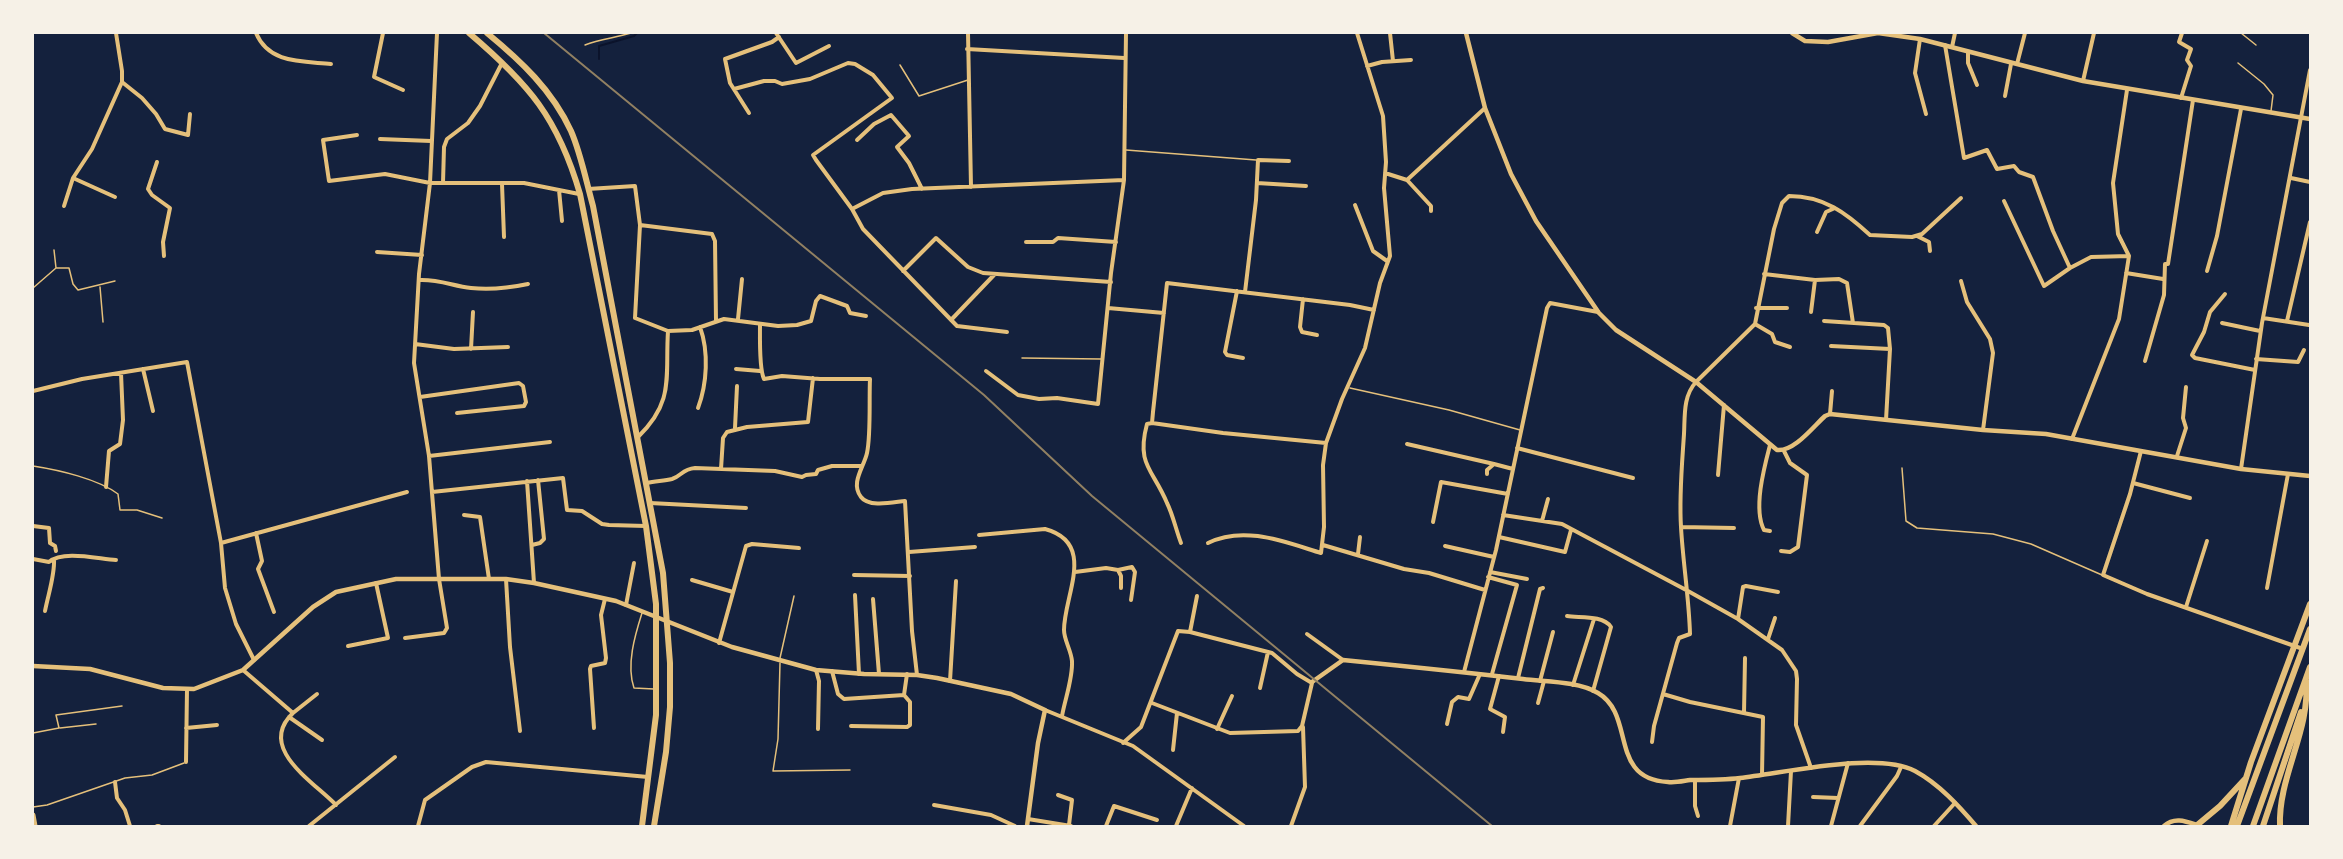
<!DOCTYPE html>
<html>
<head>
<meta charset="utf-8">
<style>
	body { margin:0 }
	#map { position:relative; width:2343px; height:859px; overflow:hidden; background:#14213d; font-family:Barlow,sans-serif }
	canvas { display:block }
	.frame { position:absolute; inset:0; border:34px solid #f6f1e7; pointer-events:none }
</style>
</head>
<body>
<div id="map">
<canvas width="2343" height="859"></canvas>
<div class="frame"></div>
</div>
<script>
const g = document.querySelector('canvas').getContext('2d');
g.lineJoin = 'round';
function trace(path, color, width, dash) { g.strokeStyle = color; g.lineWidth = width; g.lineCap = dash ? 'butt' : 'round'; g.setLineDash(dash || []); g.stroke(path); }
trace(new Path2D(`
	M599,59v-13l35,-10 3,-3`), '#0b132b', 2);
trace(new Path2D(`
	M2241,33l15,12
	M585,45c15,-6 30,-7 46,-12
	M2238,63l26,21 9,11 -2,16
	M900,65l19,31 49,-16
	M1126,150l130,10
	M56,268h13l4,16 5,6 37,-9
	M100,287l3,35
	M33,288l23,-20 -2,-18
	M1022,358l79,1
	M1350,388l99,22 71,20
	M33,466c26,4 65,13 85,28l2,16h17l25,8
	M1902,468l4,53 11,7 76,6 38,10 71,31
	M642,613c-7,22 -16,52 -8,75l20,1
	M780,658l14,-62
	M780,663l-2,76 -5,32 77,-1
	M60,728l36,-4
	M33,733l26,-5 -3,-13 66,-9
	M33,807l14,-2 78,-27 27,-3 32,-12`), '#e5c07b', 1.5);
trace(new Path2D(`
	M256,33c13,31 46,28 75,31
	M383,33l-9,44 29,13
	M776,33l20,30 33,-17
	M968,33l3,154
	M1390,33l3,28
	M1920,39l-5,34 11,41
	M1945,45l19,113 23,-8 10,19 17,-3 5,6 14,5 20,54 17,37
	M1952,47l3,-14
	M967,49l157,9
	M1968,52v11l9,22
	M2017,64l8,-31
	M1367,66l15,-4 29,-2
	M2083,81l11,-48
	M122,82l20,16 14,16 9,15 23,6 2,-21
	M734,89l30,-8h11l7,3 28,-5 38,-16 7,1 18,11 19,23 -79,57 3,5 36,49 11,20 94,97 50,6
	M2005,96l6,-32
	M2181,98l10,-32 -4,-6 4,-11 -12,-7 3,-9
	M749,113l-19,-30 -5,-24 47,-17 7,-5
	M357,135l-34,5 6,41 56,-7 45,9h94l55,11
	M380,139l51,2
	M857,140l17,-16 17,-9 18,21 -12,11 12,16 13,26
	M157,162l-9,27 4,6 18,13 -7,34 1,14
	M1385,173l22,7 78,-72
	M73,178l42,19
	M2291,178l19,4
	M1407,180l24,26v5
	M443,183l1,-36 3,-8 21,-16 12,-17 22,-43
	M1257,183l49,3
	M502,184l2,53
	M588,189l47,-3 5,39 -5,93 33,13
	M559,190l3,31
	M2004,201l40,85 26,-18 21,-11 38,-1
	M1355,205l18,46 14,10
	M64,206l9,-28 19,-29 30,-67v-11l-6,-38
	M852,209l31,-16 29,-4 212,-9
	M640,225l72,9 3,7 1,80
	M1817,232l9,-20 9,-4
	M1917,236l12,6 1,9
	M1026,242h27l5,-4 58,4
	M377,252l45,3
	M903,271l33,-33 32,29 15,6 128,9
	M2207,271l10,-35 24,-127
	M2126,273l37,6
	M1764,274l51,6 24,-1 8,4 6,40
	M419,280c20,-1 34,6 52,8 19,2 38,0 57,-4
	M1961,281l6,21 23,37 3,14 -10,77
	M1237,291l-12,61 2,3 16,3
	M1245,292l11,-92 2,-40 31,1
	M2225,294l-15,18 -6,20 -12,23 3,3 60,12
	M1303,299l-3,28 2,5 15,3
	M1108,308l56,5
	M1756,308h31
	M1811,312l4,-32
	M2263,318l46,7
	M738,319l4,-40
	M951,320l43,-45
	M1824,321l60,4 4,3 2,21 -4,71
	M2287,321l23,-99
	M2222,323l38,8
	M760,324c0,13 -1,45 4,55l18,-3 38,3h50c-1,20 1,56 -3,74 -3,14 -17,30 -6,44 8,11 33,5 44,4l7,130 5,44
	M1755,324l17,10 3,8 15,5
	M415,344l39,5 54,-2
	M1831,346l59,3
	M471,349l2,-37
	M2256,359l42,3 6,-12
	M2145,361l19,-66 1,-31h3l25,-164
	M143,369l10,42
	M736,369l24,2
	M986,371l32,24 21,4 18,-1 41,6 13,-131 13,-93 2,-147
	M33,391l49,-12 105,-17 34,181 4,45 11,36 18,36
	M420,397l99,-14 4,3 3,16 -2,4 -67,7
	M698,408c9,-24 11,-56 2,-81
	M1830,414l2,-23
	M1152,423l71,10 103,10
	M735,428l2,-42
	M638,437c37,-36 27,-60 30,-106l24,-1 32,-11 54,7 19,-1 14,-4 5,-20 4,-5 27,10 3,7 16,3
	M2072,439l47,-120 10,-63 -11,-22 -5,-51 14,-93
	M1407,444l87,20
	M1770,445c-6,23 -17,64 -6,85l6,1
	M1517,448l116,30
	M2141,451l-11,43 -27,81 44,19 156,55
	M429,456l121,-14
	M2177,456l9,-28 -3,-10 3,-31
	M721,469l2,-31 4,-6 20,-5 61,-5 5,-44
	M2241,469l21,-146 48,-253
	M1487,474v-4l7,-6 19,5
	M1718,475l6,-70
	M527,481l7,102
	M647,483c8,-2 17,-2 25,-4 10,-3 10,-10 23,-11l80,3 27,6 4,-2 10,-1 2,-4 14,-4h29
	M2133,483l57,15
	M106,487l3,-36 11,-7 3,-24 -2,-47
	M432,492l131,-14 4,32 15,1 20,13 7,1 37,1
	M650,503l96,5
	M464,515l16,2 9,62
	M1503,515l59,9 126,67 50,28 44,31 14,21 1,8 -1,46 15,43
	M1542,521l6,-22
	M1433,522l8,-40 67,12
	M33,526l16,2 1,15 5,3 1,5
	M1681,527l53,1
	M256,533l6,28 -4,8 16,43
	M979,535l66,-6c52,14 19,66 19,101 0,10 7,20 8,31 1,17 -7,38 -10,55
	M1499,537l66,15 6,-22
	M221,543l186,-51
	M1181,543c-5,-13 -8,-28 -14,-40 -14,-34 -31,-38 -20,-79l5,-1 1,-11 14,-129 183,22 24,5
	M1208,543c36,-18 77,-1 113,10l3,-26 -1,-62 3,-22 16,-44 23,-51 15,-65 10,-27 -6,-68 2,-26 -3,-46 -26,-83
	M532,545l8,-2 4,-4 -6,-59
	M1323,545l81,24 25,4 56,17
	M1445,546l49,11
	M1781,551l9,1 8,-5 9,-72 -17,-12 -6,-12
	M909,552l66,-5
	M1358,554l2,-17
	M33,559l16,3c14,-12 49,-3 67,-2
	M1118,570l14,-3 3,5 -4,28
	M1075,572l31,-4 12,2 3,6v12
	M1490,572l37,7
	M854,575l56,1
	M1488,577l29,8 -25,89
	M506,579l4,68 10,84
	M692,580l41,12
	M2267,588l21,-114
	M855,595l4,79
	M873,599l6,75
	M626,605l8,-42
	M2186,607l21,-66
	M45,611c3,-16 10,-36 9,-52
	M1567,616c13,2 36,-1 44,11l-18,64
	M1738,619l5,-32 3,-1 32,6
	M1190,632l7,-36
	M1307,634l36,26
	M405,638l39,-5 3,-5 -8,-49 -10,-123 -15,-93 5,-89 11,-91 7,-150
	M1768,639l7,-21
	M719,643l27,-97 6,-2 47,4
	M348,646l40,-8 -12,-55
	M243,670l50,43c-37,35 21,69 43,92
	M816,670l3,11 -1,48
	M832,671l6,23 6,5 60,-4
	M1464,672l32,-122 51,-242 3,-5 48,9
	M1499,676l-9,33 15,8 -2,15
	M1518,678l22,-89 3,-1
	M950,681l6,-100
	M1540,681l13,-49
	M1573,685l21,-66
	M1260,688l8,-36
	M1663,694l27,8 73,15 -1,58
	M1538,703l6,-22
	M1045,710l88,36 111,80
	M293,713l24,-19
	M1744,713l1,-55
	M289,717l33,23
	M1447,724l5,-22 6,-5 11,2 11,-25
	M851,726l56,1 3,-2v-23l-6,-7 3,-21
	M186,728l31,-3
	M594,728l-4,-59 1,-3 14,-3 1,-5 -5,-43 4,-16
	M1217,729l15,-33
	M1652,742l2,-16 23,-83 2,-5 11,-4c-1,-36 -7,-71 -9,-107 -2,-31 1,-62 3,-93 1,-18 -1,-38 12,-52l59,-58 19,-95 8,-26 7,-7c35,0 57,17 81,39l42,2 10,-3 39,-36
	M1123,743l18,-16 37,-96 12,1 82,21 25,21 15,9 -10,43 -4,5 -68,2 -78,-30
	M1173,750l4,-37
	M186,762l1,-73
	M1695,780v26l3,10
	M115,782l2,16 8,12 5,16
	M1058,795l14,5 -3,25
	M1813,797l25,1
	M934,805l57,10 24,11
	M1028,819l43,7
	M157,826h2
	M309,826l86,-69
	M418,826l7,-26 47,-33 14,-5 162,15
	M1106,826l8,-20 43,14
	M1176,826l16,-38
	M1291,826l14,-39 -2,-60
	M1730,826l9,-48
	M1788,826l3,-55
	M1831,826l17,-63
	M1860,826l37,-50 4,-9
	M1934,826l21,-23`), '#e5c07b', 4);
trace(new Path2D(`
	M1466,33l19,75 26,66 25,47 63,92 17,17 80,52 81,68c17,2 36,-23 48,-34l5,-2 153,16 63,4 195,35 69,7
	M1792,33l13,8 23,1 50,-9 42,6 163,42 227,38
	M33,666l57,3 73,19 31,1 49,-19 70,-63 23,-15 60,-13h110l28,4 82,18 116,46 84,23 48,4 53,1 20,3 74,16 34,16 -7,33 -11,83
	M1312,682l31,-22c60,6 120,12 180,19 24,3 54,2 75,14 38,22 10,86 70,89 7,1 15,-1 22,-2 17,0 34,0 50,-2 45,-5 136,-27 175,-7 24,13 44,35 61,55
	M2164,826c10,-9 21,-5 33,-1`), '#e5c07b', 4.5);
trace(new Path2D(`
	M33,815l2,11`), '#e5c07b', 5);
trace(new Path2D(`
	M469,33c60,51 89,85 111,161l66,332 10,78v111l-14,111
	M487,33c34,28 65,57 84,98 10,23 15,50 22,75l70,367 7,90v44l-4,45 -12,74
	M2196,826l24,-20 25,-27
	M2231,826l20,-64 59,-158
	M2237,826l73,-197
	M2253,826l57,-159
	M2263,826l38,-114
	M2280,826c-2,-50 31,-96 26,-146`), '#e5c07b', 6);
trace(new Path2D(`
	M544,33l440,362 108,101 400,330`), '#918062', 2);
</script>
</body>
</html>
